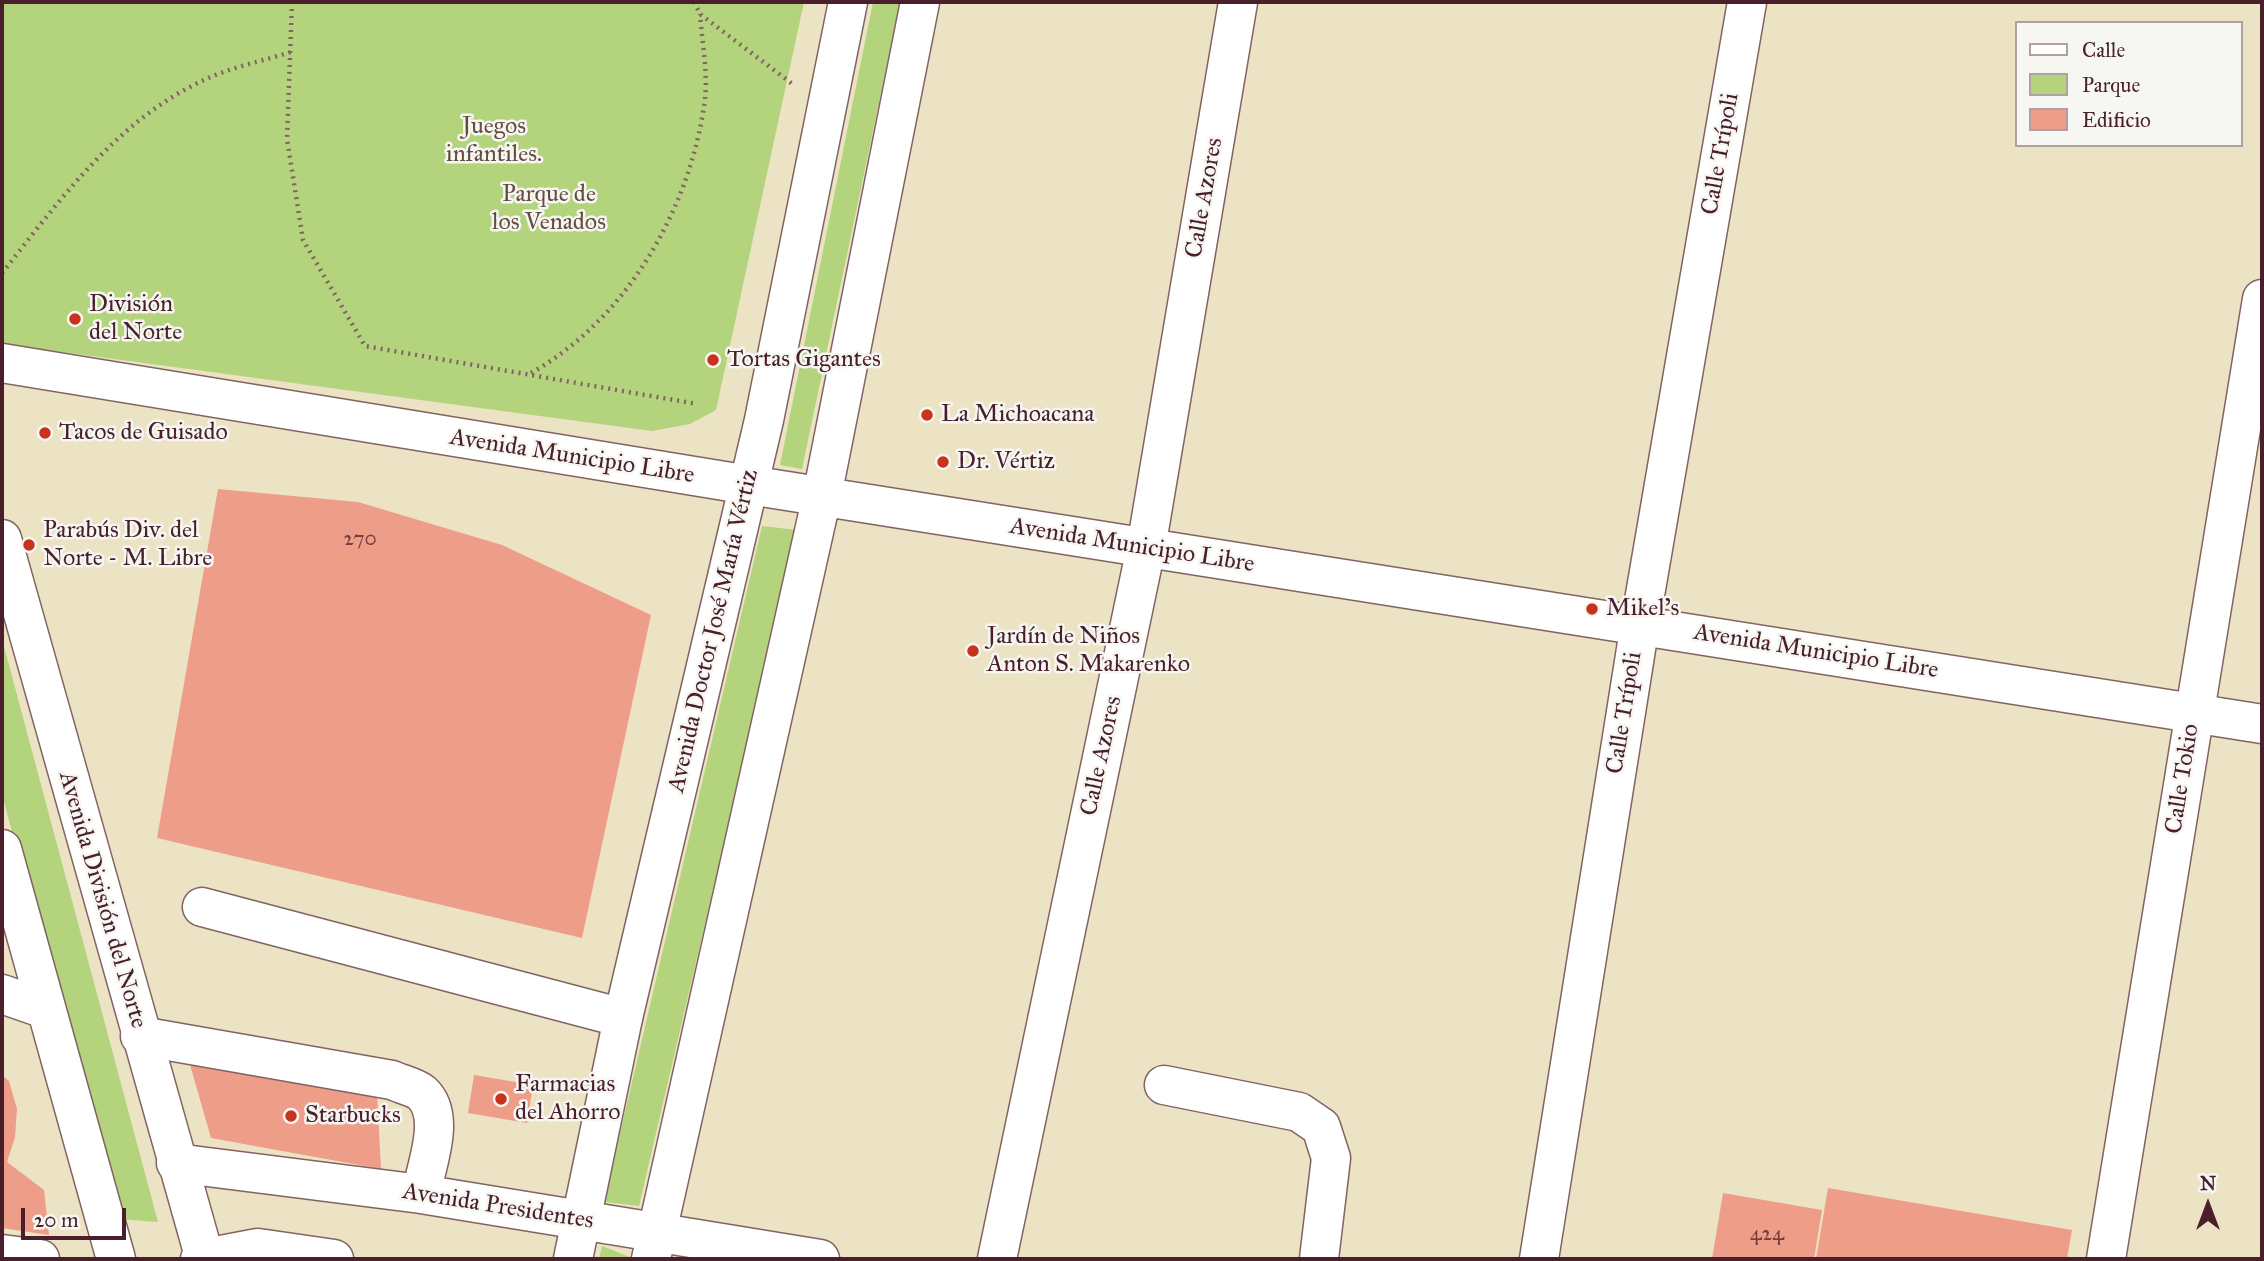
<!DOCTYPE html>
<html>
<head>
<meta charset="utf-8">
<style>
	body { margin:0 }
	#map { position:relative; width:2264px; height:1261px; overflow:hidden; background:#ece2c4; font-family:"IM FELL Great Primer",serif }
	canvas { display:block }
	.frame { position:absolute; inset:0; border:4px solid #4a1f2b; pointer-events:none }
	.legend { position:absolute; left:2015px; top:21px; width:228px; height:126px; box-sizing:border-box; background:#f6f6f2; border:2px solid #b1a0a2; margin:0; padding:9px 12px; list-style:none; font-size:21px; color:#4a1f2b }
	.legend li { display:flex; align-items:center; gap:14px; height:35px }
	.legend b { width:35px; border:2px solid #b1a0a2 }
	.north { position:absolute; left:2173px; top:1170px; width:70px; height:70px; -webkit-text-stroke:5px #f6f6f2; paint-order:stroke; rotate:0deg; font-size:19px; font-weight:700; line-height:28px; text-align:center; color:#4a1f2b }
	.north::after { content:''; display:block; margin:auto; width:24px; height:32px; background:#4a1f2b; clip-path:polygon(50% 0,100% 100%,50% 72%,0 100%) }
	.scale { position:absolute; left:21px; top:1208px; width:105px; height:32px; box-sizing:border-box; border:4px solid #4a1f2b; border-top:0; padding-left:9px; font-size:21px; line-height:24px; white-space:nowrap; color:#4a1f2b; -webkit-text-stroke:5px #f6f6f2; paint-order:stroke }
</style>
</head>
<body>
<div id="map">
<canvas width="2264" height="1261"></canvas>
<div class="frame"></div>
<ul class="legend">
<li><b style="height:9px;background:#fff"></b>Calle</li>
<li><b style="height:19px;background:#b3d47c"></b>Parque</li>
<li><b style="height:19px;background:#ee9d89"></b>Edificio</li>
</ul>
<div class="north">N</div>
<div class="scale">20 m</div>
</div>
<script>
const g = document.querySelector('canvas').getContext('2d');
g.lineJoin = 'round';
function fillPath(path, color) { g.fillStyle = color; g.fill(path, 'evenodd'); }
function trace(path, color, width, dash) { g.strokeStyle = color; g.lineWidth = width; g.lineCap = dash ? 'butt' : 'round'; g.setLineDash(dash || []); g.stroke(path); }
function label(font, color, halo, rows, align = 'center') {
  g.font = font + ' "IM FELL Great Primer",serif'; g.lineWidth = 5; g.setLineDash([]); g.textBaseline = 'middle'; g.strokeStyle = halo; g.fillStyle = color; for (const [text, x, y, turn = 0] of rows) {
    g.save(); g.translate(x, y); g.rotate((+turn || 0) * Math.PI / 180); g.textAlign = isNaN(turn) ? turn : align; if (halo) g.strokeText(text, 0, 0); g.fillText(text, 0, 0); g.restore();
  }
}
fillPath(new Path2D(`
	M2,2h802l-88,408 -26,14 -38,7 -650,-87z
	M873,2h27l-98,467 -22,-4z
	M762,526l35,4 -158,676 -35,-4z
	M2,639l156,583 -40,-3 -116,-424z
	M602,1246l28,11v2h-31z`), '#b3d47c');
fillPath(new Path2D(`
	M218,489l140,13 144,43 149,70 -69,323 -425,-100z
	M189,1061l188,32 4,76 -170,-31z
	M2,1075l7,6 8,28 -2,28 -8,25 37,28 5,45 -47,-7z
	M474,1075l59,10 -6,38 -59,-10z
	M1828,1188l244,42 -5,29h-251z
	M1723,1193l99,17 -8,49h-102z`), '#ee9d89');
const minor = new Path2D(`
	M202,907l421,111
	M2,994l43,15
	M140,1036l252,44c8,4 23,7 30,13 25,23 4,73 -1,101
	M1164,1085l135,27 22,15 10,31 -12,101
	M176,1163l245,31 399,65
	M2,1254l38,5
	M200,1259l58,-11 76,11
	M997,1259l149,-711 92,-546
	M1539,1259l101,-635 107,-622
	M2106,1259l156,-960`);
const major = new Path2D(`
	M2,363l747,122 1513,239
	M2,539l203,720
	M2,849l114,410
	M573,1259l50,-241 141,-598 84,-418
	M651,1259l171,-763 98,-494`);
trace(minor, '#836361', 41);
trace(major, '#836361', 41);
trace(new Path2D(`
	M292,2l-5,137 16,101 62,106 332,58
	M694,2l6,12 95,72
	M2,273c58,-73 115,-153 202,-193 27,-13 59,-19 87,-28
	M531,373c96,-54 160,-165 174,-274 3,-26 -3,-58 -5,-85`), '#836361', 4.5, [2, 5]);
trace(minor, '#fff', 38);
trace(major, '#fff', 38);
for (const [x, y, r, color] of [
	[75,319,7,"#c8321e"],
	[713,360,7,"#c8321e"],
	[927,415,7,"#c8321e"],
	[45,433,7,"#c8321e"],
	[943,462,7,"#c8321e"],
	[29,545,7,"#c8321e"],
	[1592,609,7,"#c8321e"],
	[973,651,7,"#c8321e"],
	[501,1099,7,"#c8321e"],
	[291,1116,7,"#c8321e"]
]) { const dot = new Path2D(); dot.arc(x, y, r, 0, 2 * Math.PI); g.fillStyle = color; g.fill(dot); trace(dot, '#f6f6f2', 2.5); }
label('21px', '#733e42', null, [
	["270",360,540],
	["424",1767,1235]
]);
label('24px', '#644c3f', '#f6f6f2', [
	["Juegos",494,127],
	["infantiles.",494,155],
	["Parque de",549,195],
	["los Venados",549,223]
]);
label('24px', '#4a1f2b', '#f6f6f2', [
	["Calle Trípoli",1721,154,-80],
	["Calle Azores",1205,198,-80],
	["Avenida Municipio Libre",572,457,9],
	["Avenida Municipio Libre",1132,546,9],
	["Avenida Doctor José María Vértiz",714,631,-77],
	["Avenida Municipio Libre",1816,652,9],
	["Calle Trípoli",1625,713,-81],
	["Calle Azores",1102,756,-78],
	["Calle Tokio",2183,779,-81],
	["Avenida División del Norte",102,900,74],
	["Avenida Presidentes",498,1207,9]
]);
label('24px', '#4a1f2b', '#f6f6f2', [
	["División",89,305],
	["del Norte",89,333],
	["Tortas Gigantes",727,360],
	["La Michoacana",941,415],
	["Tacos de Guisado",59,433],
	["Dr. Vértiz",957,462],
	["Parabús Div. del",43,531],
	["Norte - M. Libre",43,559],
	["Mikel's",1606,609],
	["Jardín de Niños",987,637],
	["Anton S. Makarenko",987,665],
	["Farmacias",515,1085],
	["del Ahorro",515,1113],
	["Starbucks",305,1116]
], 'left');
</script>
</body>
</html>
